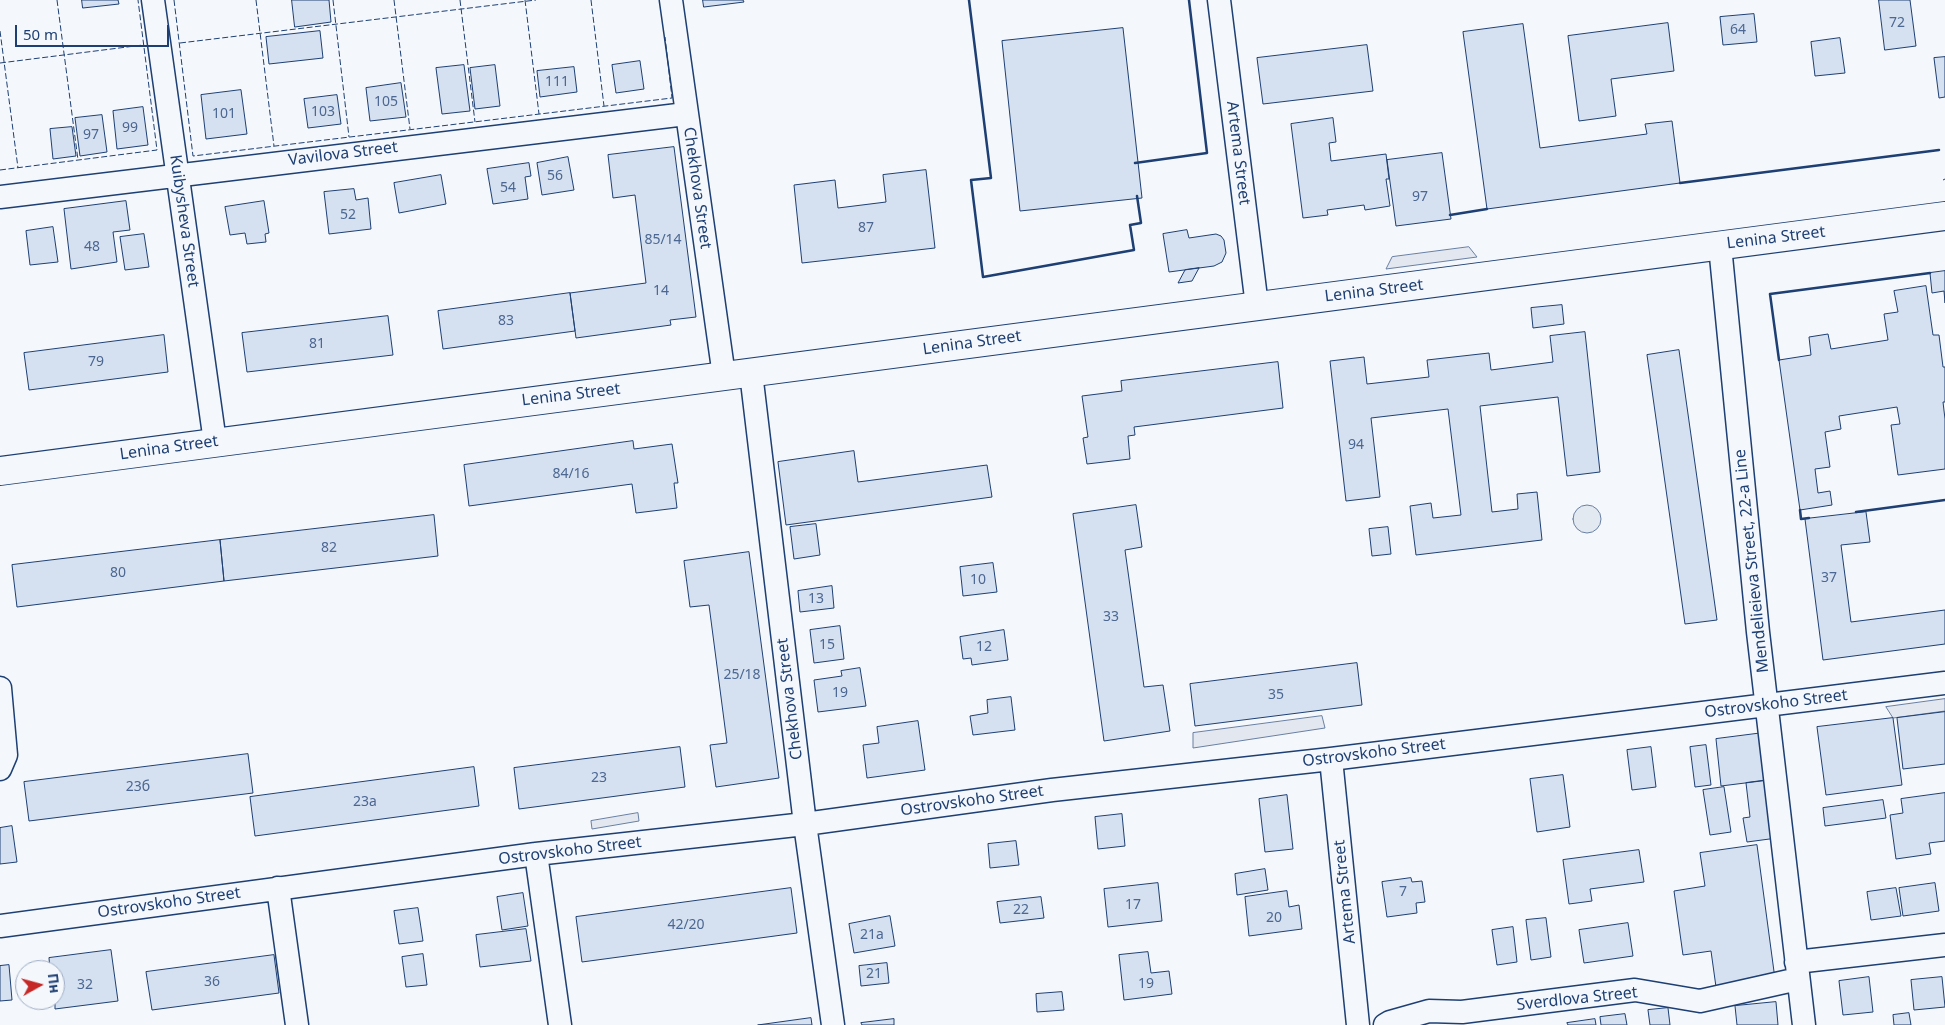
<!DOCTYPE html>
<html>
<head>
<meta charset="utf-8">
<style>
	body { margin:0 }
	#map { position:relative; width:1945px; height:1025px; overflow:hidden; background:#f4f7fb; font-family:"Noto Sans",sans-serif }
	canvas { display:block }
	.north { position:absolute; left:15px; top:960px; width:50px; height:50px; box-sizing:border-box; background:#f4f7fb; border:1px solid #9eadc5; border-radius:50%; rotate:83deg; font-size:14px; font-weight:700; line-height:20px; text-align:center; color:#1d3f73 }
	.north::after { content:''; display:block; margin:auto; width:18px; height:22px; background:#c62828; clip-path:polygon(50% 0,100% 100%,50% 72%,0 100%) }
	.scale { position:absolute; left:15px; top:25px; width:154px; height:22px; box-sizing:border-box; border:2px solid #1d3f73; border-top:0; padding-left:6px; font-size:15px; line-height:18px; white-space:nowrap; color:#1d3f73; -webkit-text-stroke:4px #f4f7fb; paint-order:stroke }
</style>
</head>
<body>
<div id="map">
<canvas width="1945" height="1025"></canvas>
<div class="north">Пн</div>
<div class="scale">50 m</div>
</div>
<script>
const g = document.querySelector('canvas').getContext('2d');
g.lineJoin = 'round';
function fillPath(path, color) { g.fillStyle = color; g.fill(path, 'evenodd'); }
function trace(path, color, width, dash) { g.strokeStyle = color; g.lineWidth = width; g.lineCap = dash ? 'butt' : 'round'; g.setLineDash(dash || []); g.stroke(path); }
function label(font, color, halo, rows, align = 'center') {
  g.font = font + ' "Noto Sans",sans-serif'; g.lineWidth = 4; g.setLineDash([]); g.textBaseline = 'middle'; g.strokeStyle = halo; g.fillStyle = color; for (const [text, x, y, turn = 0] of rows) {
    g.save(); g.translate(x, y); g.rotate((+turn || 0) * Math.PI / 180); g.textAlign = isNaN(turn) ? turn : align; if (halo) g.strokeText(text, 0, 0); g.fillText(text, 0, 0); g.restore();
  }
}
const green = new Path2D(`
	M1573 519a14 14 0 1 1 28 0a14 14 0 1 1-28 0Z`);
fillPath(green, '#e3e9f0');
trace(green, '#687fa3', 1);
const parking = new Path2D(`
	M1469,247l8,10 -91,12 6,-12z
	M1945,699v12l-52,7 -7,-11z
	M1322,716l3,12 -132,20v-15z
	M638,813l1,8 -47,8 -1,-8z`);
fillPath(parking, '#e3e8f0');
trace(parking, '#687fa3', 1);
const building = new Path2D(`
	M82,0h36l1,4 -36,4z
	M292,0h37l2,22 -36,5z
	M703,0h40l1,2 -40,5z
	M1879,0h31l6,46 -31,4z
	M1754,14l3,28 -34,3 -3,-28z
	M1668,23l6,48 -63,8 5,37 -37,5 -11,-85z
	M1523,24l17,124 107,-14 -2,-10 27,-3 8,62 -193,26 -24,-177z
	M1123,28l19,170 -122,13 -18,-170z
	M320,31l3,27 -54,6 -3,-27z
	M1840,38l5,35 -30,3 -4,-34z
	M1367,45l6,46 -110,13 -6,-46z
	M1945,57v40l-6,1 -5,-40z
	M640,61l4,28 -28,4 -4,-28z
	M464,65l6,46 -28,3 -6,-46z
	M495,65l5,41 -25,3 -5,-41z
	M574,67l3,25 -37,5 -3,-26z
	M401,83l5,34 -36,4 -4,-33z
	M241,90l6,44 -41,5 -5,-44z
	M337,95l4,29 -33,4 -4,-29z
	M143,107l5,38 -31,4 -4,-38z
	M102,115l5,37 -27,4 -5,-38z
	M1333,118l3,24 -7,1 2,18 55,-7 3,25h-3l4,27 -25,4 -1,-5 -37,5 1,5 -25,3 -12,-94z
	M72,127l4,29 -23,3 -3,-30z
	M674,147l22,170 -26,3 1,5 -95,13 -6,-45 76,-10 -11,-88 -22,3 -5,-43z
	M1442,153l9,66 -55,7 -9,-66z
	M568,157l6,33 -32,5 -5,-32z
	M529,163l2,13 -6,1 3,22 -35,5 -6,-35z
	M926,170l9,78 -133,15 -8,-78 41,-5 3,28 48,-6 -3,-27z
	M441,175l5,29 -47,9 -5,-30z
	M354,189l2,11 12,-2 3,31 -42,5 -5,-42z
	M126,201l4,29 -17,2 4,30 -46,7 -7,-60z
	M264,201l5,32 -4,1 1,8 -19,2 -2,-11 -15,2 -5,-28z
	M53,227l5,35 -28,3 -4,-34z
	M1187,230l2,8 27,-4 5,2 3,4 2,13 -4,9 -8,4 -45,6 -6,-38z
	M144,234l5,33 -24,3 -5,-33z
	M1199,268l-7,13 -14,2 7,-13z
	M1945,271v32l-1,-12 -12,2 -2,-20z
	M1926,286l7,49h6l4,32h2v35h-2l2,17v50l-47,6 -7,-50 9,-1 -3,-17 -58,9 2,13 -16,3 5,35 -15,2 3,24 12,-2 2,14 -32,5 -21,-150 32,-5 -2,-18 19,-3 3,15 57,-9 -4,-26 14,-2 -4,-21z
	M570,293l5,38 -132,18 -5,-38z
	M1562,305l2,19 -31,4 -2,-20z
	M388,316l5,39 -146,17 -5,-39z
	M1585,332l15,140 -33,4 -9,-79 -78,9 12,106 26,-3 -1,-15 20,-2 5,48 -126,15 -6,-49 21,-3 2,15 28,-3 -13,-106 -77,9 9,79 -34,4 -16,-140 34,-4 3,27 62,-7 -2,-17 62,-7 2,17 62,-8 -3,-26z
	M164,335l4,37 -139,18 -5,-37z
	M1679,350l38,270 -32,4 -38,-269z
	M1278,362l5,46 -149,19 1,8 -7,1 2,23 -43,5 -4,-26 5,-1 -6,-41 40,-5 -1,-10z
	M633,441l1,8 38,-5 6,39h-4l3,25 -41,5 -4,-29 -163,22 -5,-41z
	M854,451l4,31 129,-17 5,32 -206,28 -8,-63z
	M1136,505l6,42 -17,3 19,137 19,-2 7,46 -66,10 -31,-227z
	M1866,512l4,30 -29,3 10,77 94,-12v34l-122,16 -18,-141z
	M434,515l4,41 -214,25 -4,-41z
	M816,524l4,31 -26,4 -4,-32z
	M1388,527l3,27 -19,2 -3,-27z
	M220,540l4,41 -207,26 -5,-42z
	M749,552l30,226 -63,9 -6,-42 17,-2 -18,-138 -19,2 -6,-46z
	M993,563l4,29 -34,4 -3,-29z
	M832,586l2,22 -34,4 -2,-21z
	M840,626l4,33 -30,4 -4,-33z
	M1004,630l4,30 -36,5 -1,-7 -8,1 -3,-22z
	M1357,663l5,42 -167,21 -5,-42z
	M860,668l6,38 -48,6 -4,-32 28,-4 -1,-5z
	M1011,697l4,33 -42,5 -3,-19 18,-3 -1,-13z
	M1945,712v52l-42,5 -6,-51z
	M1893,718l9,67 -76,10 -9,-68z
	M918,721l7,49 -58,8 -4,-33 16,-2 -2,-16z
	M1763,733l6,47 -48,6 -5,-47z
	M1706,745l5,40 -16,2 -5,-40z
	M680,747l5,40 -166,22 -5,-41z
	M1651,747l5,40 -24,3 -5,-40z
	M248,754l5,39 -224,28 -5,-39z
	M474,767l5,39 -224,30 -5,-39z
	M1563,775l7,52 -33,5 -7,-53z
	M1769,780l8,58 -30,4 -4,-24 7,-1 -4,-34z
	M1724,787l7,45 -21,3 -7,-45z
	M1945,793v48l-16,2 2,11 -35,5 -6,-44 13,-2 -2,-14z
	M1287,795l6,54 -28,3 -6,-53z
	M1883,800l3,18 -61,8 -2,-18z
	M1122,814l3,32 -27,3 -3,-32z
	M12,826l5,36 -17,2v-36z
	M1016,841l3,24 -29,3 -2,-24z
	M1757,845l18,134 -59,8 -5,-36 -28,4 -9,-64 31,-5 -5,-33z
	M1639,850l5,32 -54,7 2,12 -23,3 -6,-44z
	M1265,869l3,21 -31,5 -2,-21z
	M1411,878l1,4 10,-1 3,21 -9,1 1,10 -30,4 -5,-35z
	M1158,883l4,38 -54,6 -4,-38z
	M1935,883l4,28 -36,5 -4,-28z
	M791,888l6,45 -215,29 -6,-45z
	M1896,888l5,28 -30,4 -4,-28z
	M1287,891l2,16 10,-2 3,24 -53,7 -4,-39z
	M523,893l5,33 -26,4 -5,-33z
	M1041,897l3,21 -44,5 -3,-21z
	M418,908l5,33 -24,3 -5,-33z
	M890,916l5,30 -41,7 -5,-29z
	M1546,918l5,39 -20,3 -5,-40z
	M1628,923l5,33 -49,7 -5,-33z
	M1513,927l4,35 -20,3 -5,-35z
	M526,929l5,32 -51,6 -4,-32z
	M111,950l7,51 -63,8v-39h-5l-1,-12z
	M1148,952l3,21 18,-2 3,23 -48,6 -5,-45z
	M423,954l4,31 -21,2 -4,-30z
	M274,955l5,38 -127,17 -6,-38z
	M887,963l2,20 -28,3 -2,-20z
	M9,965l3,35 -12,1v-35z
	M1869,977l4,35 -30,3 -4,-34z
	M1942,977l3,30 -31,3 -3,-30z
	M1062,992l2,18 -27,2 -1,-18z
	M1776,1002l2,23h-41l-2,-19z
	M1668,1008l2,17h-20l-2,-15z
	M1909,1013l2,12h-17l-1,-10z
	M1625,1014l2,11h-26l-1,-8z
	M811,1018l1,7h-54z
	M894,1019v6h-32l-1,-2z
	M1595,1019l1,6h-28l-1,-2z`);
fillPath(building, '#d5e0f0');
trace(building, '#1d3f73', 1);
const minor = new Path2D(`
	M153,0l62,442
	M671,0l53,376
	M1219,0l38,306
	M0,197l686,-83
	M1720,246l38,386 46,393
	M751,373l54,451 28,201
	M0,688l6,67 -6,14
	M1331,759l27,266
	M536,854l24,171
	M278,888l19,137
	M0,926l536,-72 269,-30 247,-34 279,-31 614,-76
	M1796,962l149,-17
	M1385,1025l5,-3 39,-11 33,1 173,-22 65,11 98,-22`);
const major = new Path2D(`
	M0,471l1945,-255`);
trace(minor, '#1d3f73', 25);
trace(major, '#1d3f73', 30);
trace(minor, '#f4f7fb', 22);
trace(major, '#f4f7fb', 28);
trace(new Path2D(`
	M57,0l21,160
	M174,0l19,156 479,-58 -7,-61
	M256,0l18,146
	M333,0l16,137
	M394,0l16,129
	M460,0l15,122
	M525,0l14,114
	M591,0l13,106
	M0,31l18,137
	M180,43l356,-43
	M0,63l143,-18
	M0,170l157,-20 -19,-150
	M1943,180l2,-1`), '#1d3f73', 1, [6, 2.5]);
trace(new Path2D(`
	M969,0l22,178 -20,2 12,97 151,-27 -4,-25 11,-2 -4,-27
	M1135,163l72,-10 -18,-153
	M1680,183l259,-33
	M1450,215l37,-6
	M1779,360l-9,-66 160,-21
	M1800,510l1,9 8,-1
	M1856,512l89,-12`), '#1d3f73', 2.5);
label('14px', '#4b6792', null, [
	["72",1897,23],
	["64",1738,30],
	["111",557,82],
	["105",386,102],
	["103",323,112],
	["101",224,114],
	["99",130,128],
	["97",91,135],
	["56",555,176],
	["54",508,188],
	["97",1420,197],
	["52",348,215],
	["87",866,228],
	["85/14",663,240],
	["48",92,247],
	["14",661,291],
	["83",506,321],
	["81",317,344],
	["79",96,362],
	["94",1356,445],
	["84/16",571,474],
	["82",329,548],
	["80",118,573],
	["37",1829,578],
	["10",978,580],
	["13",816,599],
	["33",1111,617],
	["15",827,645],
	["12",984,647],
	["25/18",742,675],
	["19",840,693],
	["35",1276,695],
	["23",599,778],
	["23б",138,787],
	["23а",365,802],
	["7",1403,892],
	["17",1133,905],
	["22",1021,910],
	["20",1274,918],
	["42/20",686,925],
	["21а",872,935],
	["21",874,974],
	["36",212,982],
	["19",1146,984],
	["32",85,985]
]);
label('16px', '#1d3f73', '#f4f7fb', [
	["Artema Street",1238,153,83],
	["Vavilova Street",343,154,-7],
	["Chekhova Street",697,188,82],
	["Kuibysheva Street",184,221,82],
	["Lenina Street",1776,238,-7],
	["Lenina Street",1374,291,-7],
	["Lenina Street",972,343,-8],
	["Lenina Street",571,395,-7],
	["Lenina Street",169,448,-8],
	["Mendelieieva Street, 22-a Line",1752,561,-96],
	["Chekhova Street",790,699,-97],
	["Ostrovskoho Street",1776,704,-7],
	["Ostrovskoho Street",1374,753,-7],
	["Ostrovskoho Street",972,801,-8],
	["Ostrovskoho Street",570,851,-7],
	["Artema Street",1345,892,-96],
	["Ostrovskoho Street",169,903,-8],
	["Sverdlova Street",1577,999,-6]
]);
</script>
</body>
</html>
